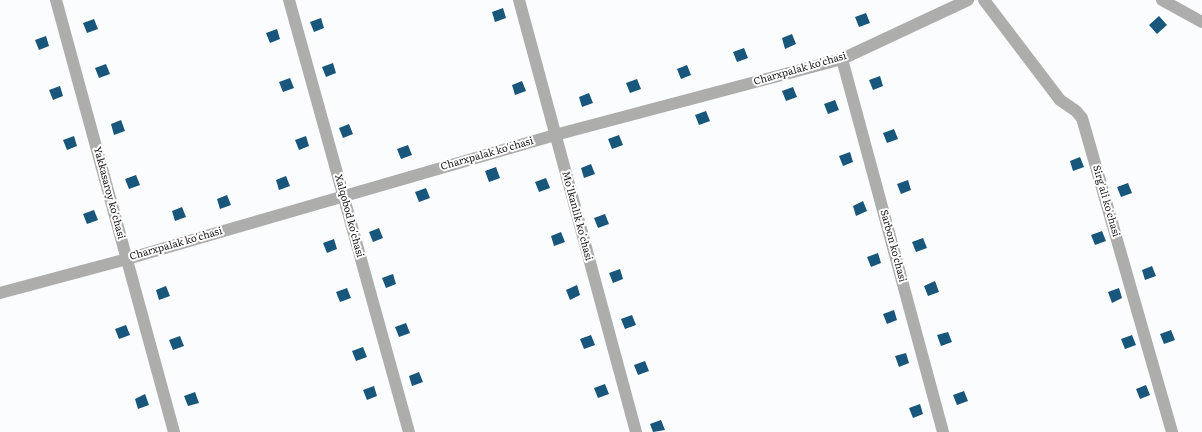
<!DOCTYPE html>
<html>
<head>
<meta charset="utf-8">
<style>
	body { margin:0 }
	canvas { display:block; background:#fafcfd }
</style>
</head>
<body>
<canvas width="1202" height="432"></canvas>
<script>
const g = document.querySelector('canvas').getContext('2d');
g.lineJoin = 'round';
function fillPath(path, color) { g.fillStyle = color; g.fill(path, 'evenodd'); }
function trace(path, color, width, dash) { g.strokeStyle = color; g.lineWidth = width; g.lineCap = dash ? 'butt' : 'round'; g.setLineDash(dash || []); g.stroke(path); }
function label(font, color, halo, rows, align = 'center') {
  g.font = font + ' Literata,serif'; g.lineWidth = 4; g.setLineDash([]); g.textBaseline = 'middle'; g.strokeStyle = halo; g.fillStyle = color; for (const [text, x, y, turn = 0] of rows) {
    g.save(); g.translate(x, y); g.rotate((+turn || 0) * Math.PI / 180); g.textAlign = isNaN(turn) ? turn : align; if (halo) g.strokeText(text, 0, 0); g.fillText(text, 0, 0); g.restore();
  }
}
fillPath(new Path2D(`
	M503,8l3,10 -11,4 -3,-10z
	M866,13l4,10 -11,4 -4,-10z
	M1159,16l8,9 -10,9 -8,-9z
	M321,18l3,10 -10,4 -4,-10z
	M94,19l4,10 -11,4 -4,-10z
	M277,29l3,10 -10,4 -4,-10z
	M792,34l4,10 -11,5 -3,-11z
	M46,36l3,10 -10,4 -4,-10z
	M744,48l4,10 -11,4 -4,-10z
	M333,63l3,10 -10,4 -4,-10z
	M106,64l4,10 -11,4 -4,-10z
	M687,65l4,10 -10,4 -4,-10z
	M880,76l3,10 -10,4 -4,-10z
	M290,78l4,10 -11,4 -4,-10z
	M637,79l4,10 -11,4 -4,-10z
	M522,81l4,10 -11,4 -3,-10z
	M60,86l3,10 -10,4 -4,-10z
	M793,87l4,10 -11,4 -4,-10z
	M589,93l4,10 -11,4 -3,-10z
	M835,100l4,10 -11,4 -4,-10z
	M706,111l4,10 -11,4 -4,-10z
	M121,120l4,11 -11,4 -3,-11z
	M349,124l4,10 -10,4 -4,-10z
	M894,129l4,10 -11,4 -4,-10z
	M619,135l4,10 -11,4 -4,-10z
	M74,136l3,10 -10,4 -4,-10z
	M306,136l3,10 -10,4 -4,-10z
	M408,145l4,10 -11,4 -4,-10z
	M850,152l3,10 -10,4 -4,-10z
	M1080,157l4,10 -11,4 -3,-10z
	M591,164l4,10 -11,4 -3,-10z
	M496,167l4,11 -11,4 -4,-11z
	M136,175l4,10 -11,4 -4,-10z
	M286,176l4,10 -11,4 -3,-10z
	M546,178l4,10 -11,4 -4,-10z
	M908,180l3,10 -10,4 -4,-10z
	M1128,183l4,10 -11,4 -4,-10z
	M426,188l4,10 -11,4 -4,-10z
	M227,195l4,10 -11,4 -3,-10z
	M863,201l4,10 -11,5 -3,-10z
	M182,207l4,10 -11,4 -3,-10z
	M94,210l4,10 -11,4 -4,-10z
	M605,214l4,10 -11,4 -4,-10z
	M379,228l4,10 -10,4 -4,-10z
	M1102,231l4,10 -11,4 -4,-10z
	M561,232l4,10 -11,4 -3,-10z
	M923,238l4,10 -11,4 -4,-10z
	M334,239l3,10 -10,4 -4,-10z
	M878,253l3,10 -10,4 -4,-10z
	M1152,266l4,10 -11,4 -3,-10z
	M620,269l3,10 -10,4 -4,-10z
	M393,274l3,10 -10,4 -4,-10z
	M935,281l4,11 -11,4 -4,-10z
	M577,285l3,10 -10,5 -4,-10z
	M166,286l4,10 -11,4 -3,-10z
	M347,288l4,10 -11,4 -4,-10z
	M1119,288l3,10 -10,5 -4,-11z
	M894,310l3,10 -10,4 -4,-10z
	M632,315l4,10 -11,4 -4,-10z
	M406,323l4,10 -11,4 -4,-10z
	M126,325l4,10 -11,4 -4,-10z
	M1171,330l4,10 -11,4 -4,-10z
	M948,332l4,10 -11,4 -4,-11z
	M591,335l4,10 -11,4 -4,-10z
	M1132,335l4,10 -11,4 -4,-10z
	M180,336l4,10 -11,4 -4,-10z
	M363,347l4,10 -11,4 -4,-10z
	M906,353l3,10 -10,4 -4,-11z
	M645,361l4,10 -11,4 -4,-10z
	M419,372l4,10 -11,4 -3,-10z
	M605,384l4,10 -11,4 -4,-10z
	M1146,385l4,10 -10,4 -4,-10z
	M374,386l3,10 -10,4 -4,-10z
	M964,391l4,10 -11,4 -4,-10z
	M195,392l4,11 -11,3 -4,-10z
	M145,394l4,11 -11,4 -3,-10z
	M920,404l3,10 -10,4 -4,-10z
	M661,420l4,10 -12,2 -3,-8z`), '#18567b');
trace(new Path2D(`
	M56,0l118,432
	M289,0l120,432
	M519,0l117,432
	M984,0l76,100 16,11 6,7 90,314
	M1162,0l40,22
	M842,59l101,373
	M0,293l127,-34 428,-124 287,-76 126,-59`), '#adadac', 12);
label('10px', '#1a1a1b', '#fff', [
	["Charxpalak ko'chasi",800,69,-16],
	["Charxpalak ko'chasi",487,154,-16],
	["Yakkasaroy ko'chasi",109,193,75],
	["Sirg'ali ko'chasi",1106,201,74],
	["Xalqobod ko'chasi",349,216,75],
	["Mo'lkanlik ko'chasi",577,216,75],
	["Charxpalak ko'chasi",176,244,-16],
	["Sarbon ko'chasi",893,246,75]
]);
</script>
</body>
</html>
